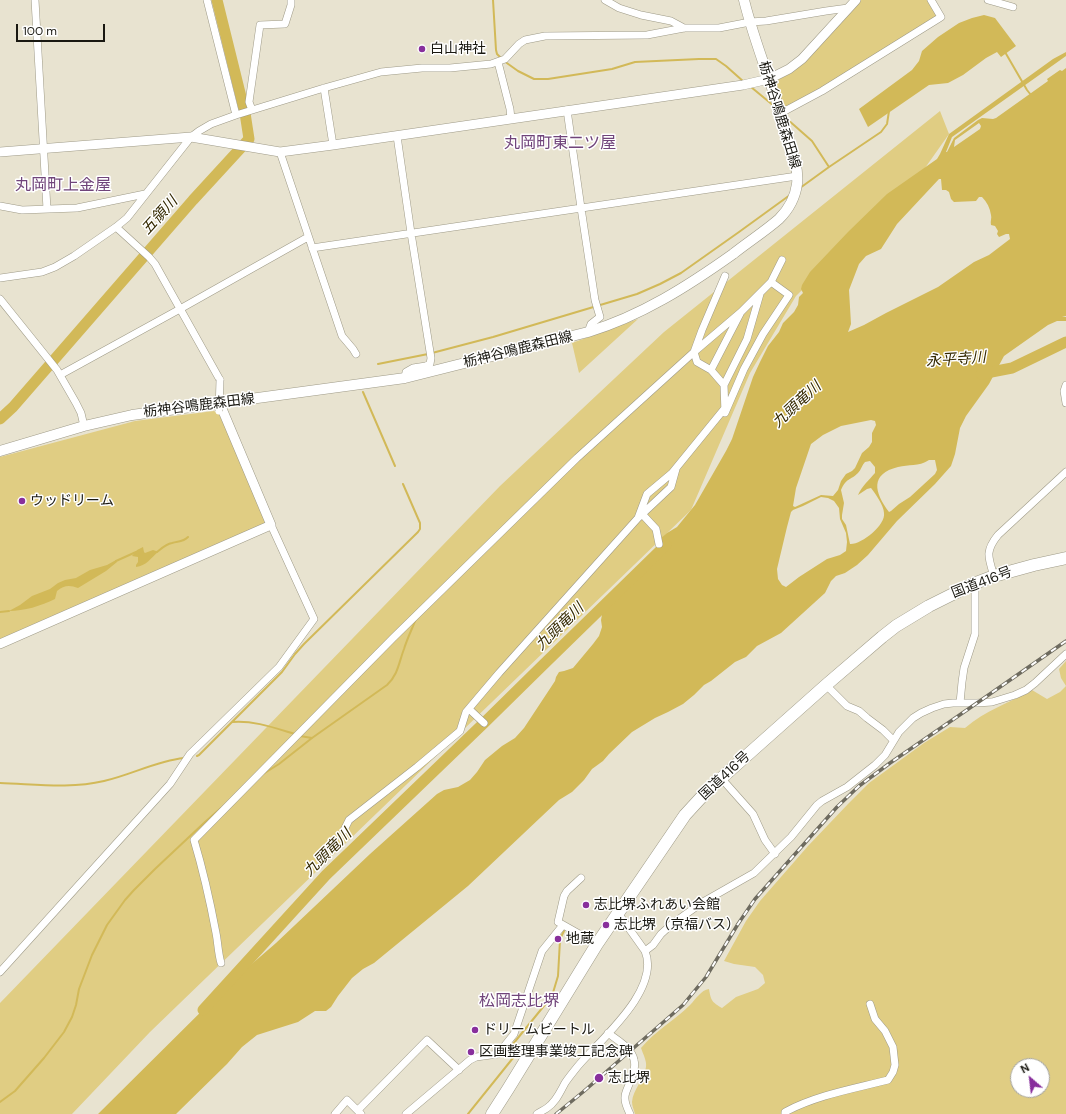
<!DOCTYPE html>
<html>
<head>
<meta charset="utf-8">
<style>
	body { margin:0 }
	#map { position:relative; width:1066px; height:1114px; overflow:hidden; background:#e8e3d0; font-family:"DM Sans",sans-serif }
	canvas { display:block }
	.north { position:absolute; left:1010px; top:1058px; width:40px; height:40px; box-sizing:border-box; background:#fff; border:1px solid #a3a3a0; border-radius:50%; rotate:332deg; font-size:11px; font-weight:700; line-height:16px; text-align:center; color:#191811 }
	.north::after { content:''; display:block; margin:auto; width:14px; height:18px; background:#882f9c; clip-path:polygon(50% 0,100% 100%,50% 72%,0 100%) }
	.scale { position:absolute; left:16px; top:24px; width:89px; height:18px; box-sizing:border-box; border:2px solid #191811; border-top:0; padding-left:5px; font-size:12px; line-height:14px; white-space:nowrap; color:#191811; -webkit-text-stroke:3px #fff; paint-order:stroke }
</style>
</head>
<body>
<div id="map">
<canvas width="1066" height="1114"></canvas>
<div class="north">N</div>
<div class="scale">100 m</div>
</div>
<script>
const g = document.querySelector('canvas').getContext('2d');
g.lineJoin = 'round';
function fillPath(path, color) { g.fillStyle = color; g.fill(path, 'evenodd'); }
function trace(path, color, width, dash) { g.strokeStyle = color; g.lineWidth = width; g.lineCap = dash ? 'butt' : 'round'; g.setLineDash(dash || []); g.stroke(path); }
function label(font, color, halo, rows, align = 'center') {
  g.font = font + ' "DM Sans","Noto Sans JP",sans-serif'; g.lineWidth = 3; g.setLineDash([]); g.textBaseline = 'middle'; g.strokeStyle = halo; g.fillStyle = color; for (const [text, x, y, turn = 0] of rows) {
    g.save(); g.translate(x, y); g.rotate((+turn || 0) * Math.PI / 180); g.textAlign = isNaN(turn) ? turn : align; if (halo) g.strokeText(text, 0, 0); g.fillText(text, 0, 0); g.restore();
  }
}
fillPath(new Path2D(`
	M859,0h71l11,17 -160,96 -12,-34 20,-10z
	M940,111l9,23 -24,34 -129,128 -46,77 -59,137 -541,522 -78,82h-72v-111l500,-517 164,-154z
	M638,319l-59,54 -7,-30z
	M214,411l5,3 20,43 26,63 -2,7 -263,113v-183l135,-36z
	M1066,661v25l-5,-8 -2,-9z
	M1066,686v428h-431c-1,-4 -3,-8 -3,-12 1,-13 12,-22 14,-35 1,-6 -3,-13 -5,-19 14,-17 34,-28 49,-43 6,-6 11,-15 19,-16 2,12 3,13 13,19l14,-11 22,-8 7,-6 -2,-8 -8,-8 -21,-3 -10,-3 22,-40 14,-20 48,-55 40,-42 21,-21 55,-40 26,-16 15,1c21,-18 44,-25 67,-38l15,9 13,-7zM1018,1066h24v24h-24z`), '#e0cd83');
fillPath(new Path2D(`
	M984,15l11,3 21,28 -15,11 -4,-5 -11,6 -23,17 -15,8 -19,2 -61,42 -9,-18 53,-39 7,-9 3,-10 16,-14 21,-14 13,-5z
	M1066,52v4l-114,81 -6,15h1l7,-14 24,-18 4,-2 11,1 3,-1 52,-37 -1,-2 13,-9 2,1 4,-3v248h-4l4,1v4h-9l-9,4 -44,31 -15,28 -23,32 -6,12 -5,26 -4,12 -16,18 -38,37 -29,34 -11,10 -12,8 -9,3 -5,5 -6,12 -44,40 -24,13 -11,11 -11,5 -24,19 -7,4 -10,10 -11,9 -15,8 -13,6 -23,14 -23,22 -6,7 -11,8 -8,11 -12,12 -13,8 -91,86 -94,77 -11,6 -11,9 -14,18 -7,11 -5,4h-11l-17,11 -41,13 -15,12 -15,17 -51,50h-78l133,-132 45,-39 94,-89 67,-60 7,-4 14,-3 12,-7 7,-8 8,-12 17,-14 13,-8 9,-10 31,-47 1,-4 3,-5 5,-1 9,-3 20,-24 6,-8 3,-9 -1,-7 2,-11 6,-10 23,-24 7,-2 10,-7 5,-8 3,-10 4,-10 6,-5 10,-6 18,-22 31,-54 6,-12 21,-62 7,-15 8,-16 11,-14 4,-9 11,-11 4,-7 1,-8 4,-4 -2,-4 1,-4 8,-13 38,-40 39,-38 50,-35 3,-5 9,-20 104,-75zM979,123l2,3 -1,3 -26,18 1,-7zM939,179h2l1,11h4l3,2 2,7 3,3 22,-1 3,-4h3c5,5 8,11 9,18 1,3 -1,6 0,10l4,1 3,5 -1,3 2,3 7,-3h3l1,5 -21,16 -15,7 -36,25 -52,26 -22,12 -16,7 3,-8 -2,-34 10,-26 7,-8 15,-7 16,-25zM871,420l4,1 1,4 -4,8v9l-3,5 -7,6 -7,15 -3,3 -6,3 -5,7 -3,9 -5,6 -12,-1 -26,12 -2,-1 3,-18 15,-44 12,-9 18,-9zM929,460h6l2,10 -2,4 -25,23 -11,7 -8,7 -2,1c-15,-20 -19,-38 9,-45 11,-3 20,0 31,-7zM870,461l5,6v6c-6,7 -13,13 -17,22l9,-6 4,-1c4,5 13,18 13,25 2,12 -23,32 -34,31l-4,-19 -4,-6v-4l2,-12 -3,-13c6,-13 9,-9 17,-17 3,-3 4,-8 7,-11zM821,497l7,1 6,3 5,7 1,11 6,14 1,9 -1,9 -6,4 -13,4 -28,18 -13,10 -4,-2 -4,-6 -1,-10 10,-42 4,-15 2,-2 10,-4z
	M143,547l1,5 1,1 8,-3 3,1 2,1c-7,6 -12,14 -22,15v-2l2,-3v-5l-6,-1 5,-6z
	M116,560l1,2 -11,9 -28,17c-8,-3 -14,-3 -21,3l-2,8c-14,7 -31,12 -46,12l11,-6 12,-9 18,-7 8,-6 7,-3 11,-2 14,-8 17,-5z`), '#d2b958');
trace(new Path2D(`
	M493,0l3,50 1,4 4,4
	M1005,52l22,38 4,5
	M504,61l14,10 16,8h14l64,-10 23,-7 64,-3h17l10,7 18,16
	M751,87l23,19
	M787,119l25,22 17,26
	M800,188l29,-21 52,-35 6,-8 2,-13
	M432,353l61,-16 144,-43 23,-10 21,-11 58,-41 51,-37
	M378,364l50,-10
	M363,392l32,74
	M157,552c5,-4 9,-8 15,-9 7,-2 11,-1 16,-6
	M116,561l20,-9
	M0,612l9,-1
	M232,722c21,-2 43,6 63,12
	M300,736l12,2
	M197,756l2,-1 83,-83 13,-18 9,-10 114,-112 2,-3v-6l-17,-39
	M263,774l16,-10 33,-26 75,-53c11,-10 12,-23 17,-36 3,-10 8,-20 12,-30
	M0,783c35,1 70,6 104,-2 27,-6 52,-20 80,-23
	M514,1046l-1,-2 39,-48 6,-20 2,-36 1,-3 3,-6
	M0,1102l15,-11 29,-33 20,-26 8,-15 4,-12 3,-16 13,-34 15,-30 18,-25 9,-10 21,-21 50,-47 16,-14
	M468,1114l49,-61`), '#d2b958', 2);
trace(new Path2D(`
	M981,374l31,-6 54,-26
	M0,419l13,-12 180,-207 56,-61 -4,-26 -28,-113
	M203,1010l123,-135 158,-152 60,-59 122,-119`), '#d2b958', 11);
const minor = new Path2D(`
	M35,0l12,209
	M207,0l29,115
	M605,0l14,8 22,7 30,6 13,7
	M988,0l25,7
	M498,62l12,47 1,10
	M324,88l9,57
	M252,110l-3,-8 11,-77 25,-1 6,-19v-5
	M567,110l14,98 14,92 5,17 -9,7 -3,8
	M781,113l41,-22 119,-74 -10,-17
	M397,136l14,97 20,125 -1,6 -4,2 -13,2 -7,4 -1,6
	M280,152l62,184 11,13 3,5
	M0,206l22,4 55,-2 68,-14
	M116,227l33,30 6,7 65,116
	M312,248l485,-72
	M725,276l-23,54 -8,22 3,10 14,8 30,-58 30,-30 11,-22
	M0,278l42,-6 13,-5 19,-11 42,-29 11,-9 64,-81 8,-6 12,-7 25,-9 88,-27 57,-16 41,-4h28l41,-4 14,-5 14,-15 6,-4 20,-4 102,-1 37,-7h35l31,-6 16,-1 60,-10 22,-3
	M0,299l57,71 19,33 5,10 3,13
	M711,370l13,15 23,-46 13,-45
	M60,375l120,-66 128,-72
	M724,385l1,28 19,-44 19,-35 26,-39 -18,-13
	M1066,385l-2,6 2,12
	M676,469l-5,18 -33,31 9,-24 25,-21 53,-65
	M642,514l14,15 3,15
	M994,576c-6,-19 -9,-25 4,-41l68,-63
	M826,685l21,21 12,5 8,7 16,12 10,10
	M960,703l2,-21 2,-14 11,-34v-46l-2,-4
	M469,709l15,14
	M721,778l32,36 12,26 10,14
	M344,830l5,-10 68,-53 43,-36 6,-19 33,-39 139,-155
	M581,878l-14,13 -3,5 -6,26 39,22
	M618,913l27,38
	M221,963c-3,-10 -3,-20 -5,-30 -6,-32 -13,-63 -22,-93l199,-202 184,-180 117,-106 47,-40
	M0,972l170,-188 20,-30 89,-87 35,-48 -43,-94
	M608,1033c9,7 24,15 26,27 2,7 -1,15 -4,21 -1,6 -6,12 -5,18 0,5 3,11 5,15
	M358,1110l69,-70 32,30
	M335,1114l12,-14 14,14
	M406,1114l64,-54 6,-3 22,-3 16,-20 28,-83 21,-26
	M537,1114c3,-2 7,-4 10,-6 9,-6 13,-16 18,-25 4,-6 9,-12 13,-17 22,-26 83,-76 67,-115l8,-6 8,-11 11,-10 14,-10 17,-12 51,-29 37,-36 26,-32 5,-4 25,-14 28,-22 10,-10 14,-23 14,-14 8,-5 11,-5 12,-4 9,-1h24l15,-1 23,-7 11,-5 9,-7 31,-29
	M785,1114v-2c32,-17 68,-23 103,-32l5,-8 2,-7 -2,-18 -8,-16 -10,-12 -5,-15`);
const tertiary = new Path2D(`
	M0,152l191,-15 89,15 53,-7 410,-60 26,-6 20,-10 13,-10 54,-59
	M0,644l271,-119 -51,-121`);
const secondary = new Path2D(`
	M0,451l84,-25 48,-11 273,-37 183,-46c53,-16 100,-46 145,-78 15,-12 31,-22 46,-35 10,-10 16,-20 18,-35 2,-16 -5,-34 -10,-50 -13,-45 -32,-89 -43,-134`);
const trunk = new Path2D(`
	M492,1114l16,-25 89,-145 88,-129 23,-25 118,-105 56,-48 14,-11 33,-20 44,-22 21,-8 40,-11 32,-7`);
trace(minor, '#9e9a87', 8);
trace(tertiary, '#9e9a87', 10);
trace(secondary, '#9e9a87', 11);
trace(trunk, '#9e9a87', 13);
trace(minor, '#fff', 7);
trace(tertiary, '#fff', 9);
trace(secondary, '#fff', 10);
trace(trunk, '#fff', 12);
const rail = new Path2D(`
	M556,1114l27,-22 100,-87 23,-28 32,-53 17,-25 82,-92 22,-21 31,-23 87,-60 89,-62`);
trace(rail, '#6e6b5f', 3.5);
trace(rail, '#fff', 2, [6]);
const minorBridge = new Path2D(`
	M219,411l1,-31`);
trace(minorBridge, '#9e9a87', 8, []);
trace(minorBridge, '#fff', 7);
for (const [x, y, r, color] of [
	[422,49,4,"#882f9c"],
	[22,501,4,"#882f9c"],
	[586,905,4,"#882f9c"],
	[606,925,4,"#882f9c"],
	[558,939,4,"#882f9c"],
	[475,1030,4,"#882f9c"],
	[471,1052,4,"#882f9c"],
	[599,1078,5,"#882f9c"]
]) { const dot = new Path2D(); dot.arc(x, y, r, 0, 2 * Math.PI); g.fillStyle = color; g.fill(dot); trace(dot, '#fff', 1.5); }
label('14px', '#191811', '#fff', [
	["白山神社",430,49],
	["ウッドリーム",30,501],
	["志比堺ふれあい会館",594,905],
	["志比堺（京福バス）",614,925],
	["地蔵",566,939],
	["ドリームビートル",483,1030],
	["区画整理事業竣工記念碑",479,1052],
	["志比堺",608,1078]
], 'left');
label('14px', '#191811', '#fff', [
	["栃神谷鳴鹿森田線",779,115,73],
	["栃神谷鳴鹿森田線",518,350,-14],
	["栃神谷鳴鹿森田線",199,406,-7],
	["国道416号",982,583,-21],
	["国道416号",725,776,-43]
]);
label('italic 15px', '#342900', '#fff', [
	["五領川",160,216,-48],
	["永平寺川",956,360,-4],
	["九頭竜川",797,405,-43],
	["九頭竜川",560,627,-44],
	["九頭竜川",328,853,-45]
]);
label('16px', '#70447a', '#fff', [
	["丸岡町東二ツ屋",560,144],
	["丸岡町上金屋",63,186],
	["松岡志比堺",519,1002]
]);
</script>
</body>
</html>
